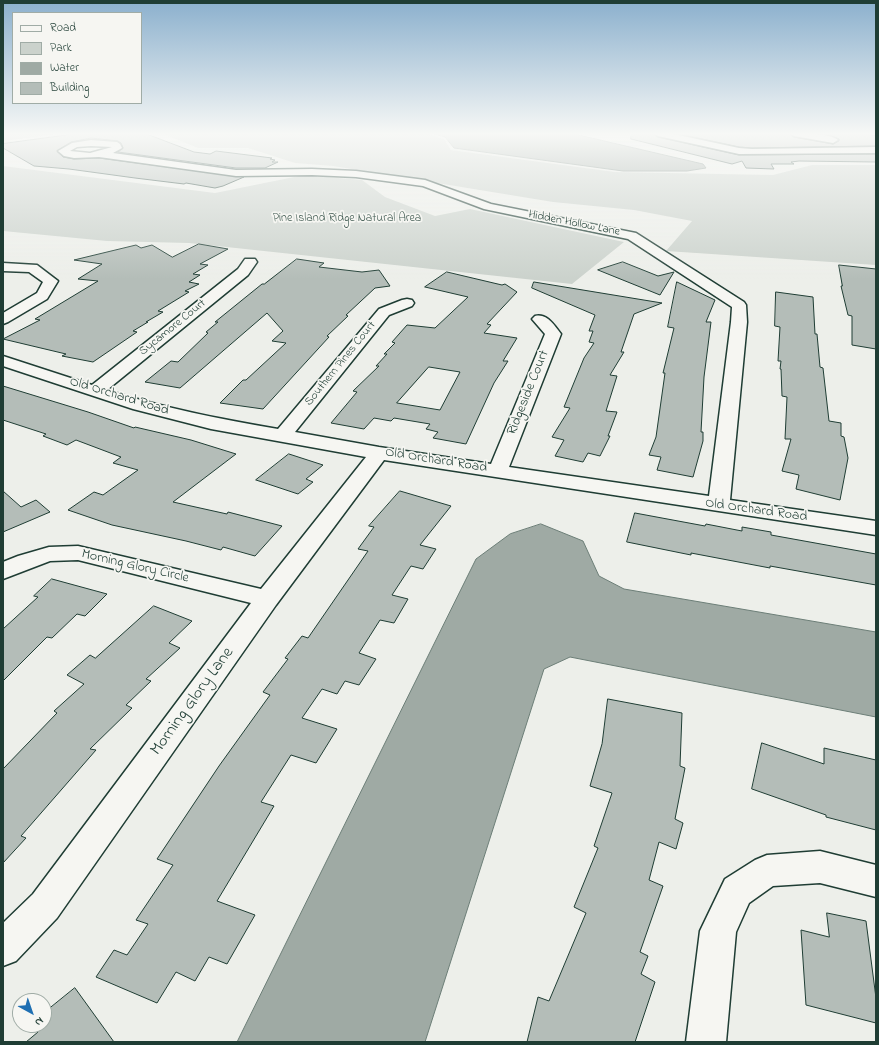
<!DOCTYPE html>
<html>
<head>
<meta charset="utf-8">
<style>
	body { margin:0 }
	#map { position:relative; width:879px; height:1045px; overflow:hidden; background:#edefea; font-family:"Indie Flower",sans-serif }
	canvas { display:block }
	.frame { position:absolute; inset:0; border:4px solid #1f3d34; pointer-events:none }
	.legend { position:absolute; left:12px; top:12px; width:130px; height:92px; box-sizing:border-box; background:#f6f6f2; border:1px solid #a0aca6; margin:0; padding:5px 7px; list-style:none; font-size:12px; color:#1f3d34 }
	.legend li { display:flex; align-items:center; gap:8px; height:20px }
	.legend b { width:20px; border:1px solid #a0aca6 }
	.north { position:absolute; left:12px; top:993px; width:40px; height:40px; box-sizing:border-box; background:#f6f6f2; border:1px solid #a0aca6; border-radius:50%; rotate:140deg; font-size:11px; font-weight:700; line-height:16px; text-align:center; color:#1f3d34 }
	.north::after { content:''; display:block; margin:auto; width:14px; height:18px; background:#1f6fb2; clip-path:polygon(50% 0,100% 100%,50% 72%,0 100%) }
</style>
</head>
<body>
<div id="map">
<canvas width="879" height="1045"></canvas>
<div class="frame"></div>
<ul class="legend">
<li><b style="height:5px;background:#f6f6f2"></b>Road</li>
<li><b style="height:11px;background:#cbd2cc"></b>Park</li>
<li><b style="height:11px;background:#9faaa4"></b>Water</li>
<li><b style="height:11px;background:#b4bdb8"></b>Building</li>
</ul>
<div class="north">N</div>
</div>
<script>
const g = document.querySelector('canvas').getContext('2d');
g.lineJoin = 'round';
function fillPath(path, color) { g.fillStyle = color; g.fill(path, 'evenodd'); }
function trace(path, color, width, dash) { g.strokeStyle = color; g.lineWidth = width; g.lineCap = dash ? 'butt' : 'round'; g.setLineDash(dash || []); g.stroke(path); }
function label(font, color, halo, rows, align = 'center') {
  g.font = font + ' "Indie Flower",sans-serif'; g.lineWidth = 3.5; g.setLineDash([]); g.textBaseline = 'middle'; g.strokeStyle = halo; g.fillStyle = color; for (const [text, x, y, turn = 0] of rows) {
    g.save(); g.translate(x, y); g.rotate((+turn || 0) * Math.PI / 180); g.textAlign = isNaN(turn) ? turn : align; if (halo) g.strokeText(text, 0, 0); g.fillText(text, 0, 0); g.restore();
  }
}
fillPath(new Path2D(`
	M3,133h61l-61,8z
	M161,133h264l19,6 7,11 164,22 158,3 39,-10h64v100l-210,-14 26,-30 -58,-11 -81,-8 -220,-36 -38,-3 -47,-15h-50z
	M3,166l212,27 89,-18 58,5 23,17 50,19 35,-7 154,33 -52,42 -383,-41 -82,-2 -104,-10z`), '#cbd2cc');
const water = new Path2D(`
	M431,133h139l133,31 3,4 -19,3h-64l-169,-23 -9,-11z
	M541,524l42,17 16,35 25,13 252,43v85l-306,-60 -26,12 -119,373h-188l239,-483 34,-25z`);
fillPath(water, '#9faaa4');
trace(water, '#6c7e77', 1);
const building = new Path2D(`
	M81,133h63l50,19 16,2 6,-3 56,7 -2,1 5,1 -3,2h6l-13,6h-29l-118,-16 5,-4 -2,-5 -3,-2 -27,-3 -20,4 -14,9 6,6 11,2 25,-1 145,19 -21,9 -8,2 -29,-5 -2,1 -49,-6 -66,-9 -35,-3 -31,-18v-4z
	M632,133h21l5,4 81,18 137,-1v8l-77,-1 -8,1 3,2h-23l3,5 -28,-1 -4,-7 -10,3 -101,-25z
	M675,133h114l5,4 39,7 6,-3v-2l-10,-4 -11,-2h42l16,3v10l-124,2 -13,-1z
	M199,244l29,5 -28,15 8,1 -15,9 7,1 -11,7 10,2 -14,7 4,1 -31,19 5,1 -17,10h2l-15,9 4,1 -44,30 -31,-6 4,-2 -63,-15 37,-19 -5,-1 63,-38 -20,-2 24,-15 -28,-4 62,-15 5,3 11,-3 20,12z
	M297,259l27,4 -5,4 43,5 17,-2 11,16 -15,2 -29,27 2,1 -21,20 2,1 -66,72 -43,-6 23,-23h3l40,-37 -14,-2 11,-10 -16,-18 -87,75 -35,-6 26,-21 7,1 30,-29 -2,-1 12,-10h-3l47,-38h2z
	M623,262l35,14 16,-4 -14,23 -62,-25z
	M839,265l37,4v80l-24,-4v-29l-4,-1 -7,-29h1z
	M447,272l55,13 3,-1 12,8 -30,32 4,1 -7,8 33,5 -14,23h5l-14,22 -28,61 -33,-6 5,-6 -12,-3 4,-5 -36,-6 -3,3 -17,-3 -10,11 -33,-6 26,-31 -4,-1 26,-25h-3l11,-12h-3l11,-11 -3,-1 15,-17 28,3 33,-31 -43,-10zM429,367l31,5 -20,38 -43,-7z
	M534,282l128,21 -28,11 -13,38h3l-14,23 7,1 -11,35 11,1 -9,24h2l-10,20 -12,-3 -5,9 -28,-6 9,-16 -12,-3 18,-29 -6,-1 20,-49 10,-15 -5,-1 4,-11h-4l6,-16 -63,-27z
	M677,282l38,18 -9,22h5l-7,55 -3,55h2v9l-10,36 -36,-7 4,-13 -12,-2 7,-18 9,-64h-2l11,-45 -6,-1z
	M776,292l37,5 2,37h2l3,33 3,1 6,53 12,2v13l3,1 4,21 -8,42 -44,-11 3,-14 -17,-4 9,-32h-6l2,-42 -5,-1 -1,-27h-1l1,-8h-3l2,-34 -5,-1z
	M3,386l85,26 46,16 1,-1 56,13 45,14 -63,48 54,12 1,-2 54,14 -27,30 -32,-9 -2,3 -35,-9 -74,-16 -44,-15 26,-18 9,3 35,-25 -25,-7 8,-6 -45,-17 -9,5 -24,-9 3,-2 -43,-14z
	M289,454l34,11 -17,14 7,3 -15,12 -42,-14z
	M3,491l18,16 15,-7 14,12 -47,20z
	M400,491l51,15 -31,39 16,4 -13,20 -12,-3 -19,29 16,4 -14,24 -14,-3 -21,33 17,6 -17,26 -14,-4 -8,13 -15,-5 -20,29 35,11 -21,34 -25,-8 -30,47 13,4 -57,95 38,14 -28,49 -18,-7 -14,24 -19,-9 -19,31 -61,-26 18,-27 13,5 21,-31 -12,-4 37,-55 -16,-6 62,-93 51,-71 -7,-3 25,-33 -3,-1 17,-22 6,2 60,-87 -10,-2 16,-22 -5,-1z
	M635,513l70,13 1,-2 36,7v-4l29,5v3l105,19v31l-106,-19v2l-79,-15v2l-64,-13z
	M52,579l55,15 -22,22 -8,-2 -25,24 -5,-1 -44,44v-52l35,-32 -4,-1z
	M154,606l38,15 -23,22 11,5 -34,31 5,2 -25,24 6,3 -42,41 6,1 -75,86 5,2 -23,25v-94l54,-56 -3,-2 30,-27 -17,-9 23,-20 5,3z
	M608,699l74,14 -2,53 5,2 -10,51 8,4 -7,26 -17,-7 -10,38 14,6 -23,66 8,4 -7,18 14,8 -20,60h-108l11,-45 11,4 37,-88 -12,-6 24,-59 -4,-2 18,-53 -22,-7 12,-42z
	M762,743l62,21v-16l52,12v70l-50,-13v-2l-74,-26z
	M827,913l39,8 10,77v25l-70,-18 -5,-75 28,7z
	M75,988l39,54h-88l12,-10 -5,-7h11v-12z`);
fillPath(building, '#b4bdb8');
trace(building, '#1f3d34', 1);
const street = new Path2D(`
	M654,133h15l70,15 13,1 124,-2v6l-137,1 -81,-18z
	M790,133c11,0 40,0 48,7l-5,3 -39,-7z
	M91,140l26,2 3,2 2,4 -9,5 123,17 76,-1 44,2 69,9 66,24 145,29 108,69 2,3 1,17 -17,178 146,21v14l-492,-75 -108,145 -219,313 -41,43 -13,5v-43l30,-29 218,-291 -173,-43 -28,1 -47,18v-17l15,-6 31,-9 29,-1 183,43 105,-132 -155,-28 -78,-20 -130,-43v-10l89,29 146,-116 7,-10h10l2,3 -9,13 -141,115c56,18 113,29 171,39l101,-120 23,-9 5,-1 5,1 2,3 -2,3 -23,9 -94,117 84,15 112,17 54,-130 -13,-15 3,-3c12,-3 19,9 26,18l-52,133 200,29 22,-174 1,-15 -104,-68 -144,-30 -61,-23 -67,-9 -44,-2 -76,1 -137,-19 -25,1 -10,-2 -6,-5 14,-8zM91,146l21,1 -22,6 -20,-2 7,-4z
	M3,263l34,2 21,16 -11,18 -39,23 -5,2v-11l34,-20 6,-11 -14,-10 -26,-1z
	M820,851l56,14v32l-56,-14 -47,3 -24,17 -13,29 -10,110h-40l14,-111 25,-52 30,-19 12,-5z`);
trace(street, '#1f3d34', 3);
fillPath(street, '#f6f6f2');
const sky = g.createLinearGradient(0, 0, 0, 279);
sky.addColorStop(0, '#8bb0cd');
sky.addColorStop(0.48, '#f7f8f6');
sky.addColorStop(1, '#f7f8f600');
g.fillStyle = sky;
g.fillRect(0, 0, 879, 279);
label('12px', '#415b52', '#f6f6f2', [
	["Pine Island Ridge Natural Area",347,219]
]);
label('12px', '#1f3d34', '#f6f6f2', [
	["Hidden Hollow Lane",574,224,11],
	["Sycamore Court",173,328,-39],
	["Southern Pines Court",341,364,-51]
]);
label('14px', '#1f3d34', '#f6f6f2', [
	["Ridgeside Court",529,393,-68],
	["Old Orchard Road",119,397,17],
	["Old Orchard Road",436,461,9],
	["Old Orchard Road",756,511,8],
	["Morning Glory Circle",135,567,13]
]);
label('17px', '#1f3d34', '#f6f6f2', [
	["Morning Glory Lane",193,702,-54]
]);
</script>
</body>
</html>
